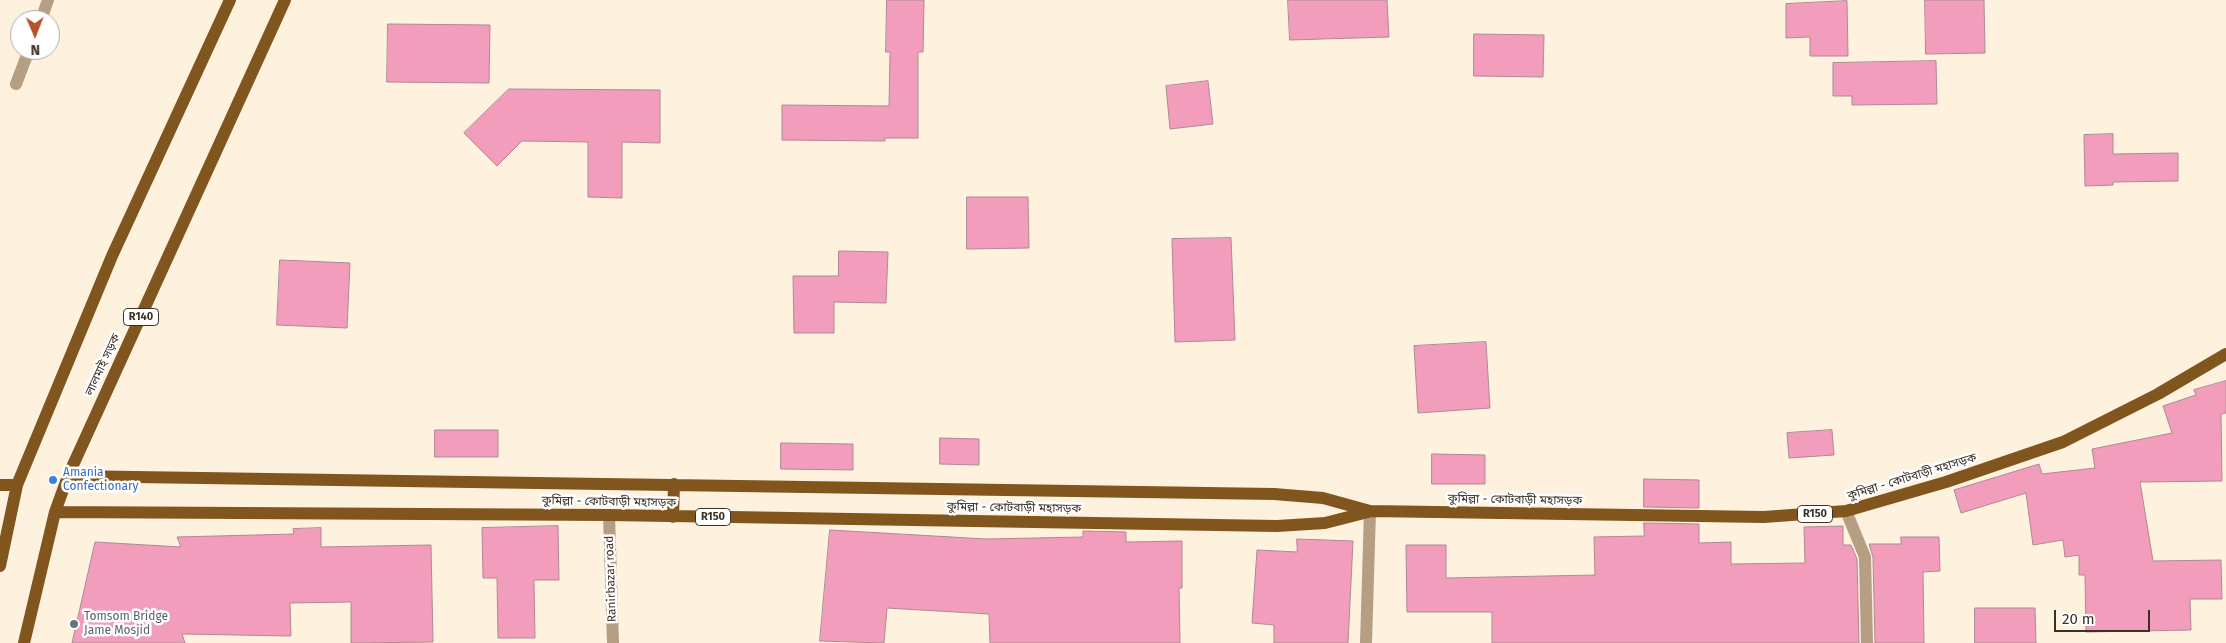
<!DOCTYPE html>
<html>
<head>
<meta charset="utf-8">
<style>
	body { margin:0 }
	#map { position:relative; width:2226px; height:643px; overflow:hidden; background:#fef1de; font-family:"Fira Sans",sans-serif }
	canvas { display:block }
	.north { position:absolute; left:10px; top:10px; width:50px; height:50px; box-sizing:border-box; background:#fff; border:1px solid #b0ada8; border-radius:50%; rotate:179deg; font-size:14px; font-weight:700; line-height:20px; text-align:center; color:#3a3125 }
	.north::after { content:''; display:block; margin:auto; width:18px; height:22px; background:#b85129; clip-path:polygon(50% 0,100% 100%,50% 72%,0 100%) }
	.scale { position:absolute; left:2054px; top:610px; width:96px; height:22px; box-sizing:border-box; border:2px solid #3a3125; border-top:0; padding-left:6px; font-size:15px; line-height:18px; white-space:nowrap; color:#3a3125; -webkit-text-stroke:4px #fff; paint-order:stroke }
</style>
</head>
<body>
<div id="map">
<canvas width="2226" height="643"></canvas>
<div class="north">N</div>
<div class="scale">20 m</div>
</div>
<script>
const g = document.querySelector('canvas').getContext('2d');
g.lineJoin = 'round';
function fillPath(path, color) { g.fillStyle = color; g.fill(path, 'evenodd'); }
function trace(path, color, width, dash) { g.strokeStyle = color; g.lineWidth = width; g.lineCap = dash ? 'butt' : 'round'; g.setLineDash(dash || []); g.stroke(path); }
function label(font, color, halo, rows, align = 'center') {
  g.font = font + ' "Fira Sans","Noto Sans Bengali",sans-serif'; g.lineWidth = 5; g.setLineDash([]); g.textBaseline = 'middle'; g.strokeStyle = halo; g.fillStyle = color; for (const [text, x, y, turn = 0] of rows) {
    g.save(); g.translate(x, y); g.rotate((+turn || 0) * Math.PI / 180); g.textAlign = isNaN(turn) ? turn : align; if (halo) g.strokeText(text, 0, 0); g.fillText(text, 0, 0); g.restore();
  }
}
const building = new Path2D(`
	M887,0h37l-1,52h-5v86h-33v3l-103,-1v-35l107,1 1,-54h-4z
	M1288,0h99l2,37 -99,3z
	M1925,0h59l1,53 -59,1z
	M1847,1l1,55h-38v-19l-24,1v-34z
	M388,24l102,1 -1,58 -102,-1z
	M1474,34l70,1 -1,42 -69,-1z
	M1936,61l1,43 -85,1v-9h-19v-33z
	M1208,81l5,43 -43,5 -4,-43z
	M509,89l151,1v53l-38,-1v56l-34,-1v-55l-66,-1 -25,25 -33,-33z
	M2113,134v20l65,-1v28l-65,1v3l-28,1 -1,-51z
	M967,197h61l1,51 -62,1z
	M1231,238l4,102 -60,2 -3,-103z
	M839,251l49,1 -2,51 -52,-1v31h-40l-1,-57h45z
	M280,260l70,3 -3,65 -70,-3z
	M1486,342l4,66 -72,5 -4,-67z
	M2226,381v32l-5,1 1,67 -82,1 13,79 68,-1 1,39h-32l1,31 -105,2 -1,-57h-6v-20l-14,2 -2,-17 -30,5 -7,-52 -65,20 -7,-23 85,-26 3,10 53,-6 -3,-19 80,-16 -9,-27 33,-11 -2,-5z
	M435,430h63v27h-63z
	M1832,430l2,25 -45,3 -2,-25z
	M940,438l39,1v26l-39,-1z
	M781,443l72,1v26l-72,-1z
	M1432,454l53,1v29h-53z
	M1644,479l55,1v28l-55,-1z
	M1644,523l55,1v19l32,-1v22l74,-1 -1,-36 39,-1v19h8l6,14 2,84h-367v-31h-85l-1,-67h40v33l149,-3 -1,-38 50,-1z
	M558,526l1,54h-25l1,58h-37l-1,-60h-14l-1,-50z
	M321,528v19l110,-2 2,97 -82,1v-41l-61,1 1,33 -109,-2 3,9h-113l23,-101 86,5 -4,-10 117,-3 -1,-5z
	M830,530l156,9 97,-2v-6l43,1v10l56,-1v47h-3l1,55h-190l-1,-29 -102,-6 -3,35 -64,-2z
	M1901,537h38l1,34 -17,1 1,71h-49l-2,-86 -4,-13h32z
	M1297,539l56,2 -5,102h-74v-18l-22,-2 5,-73 40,2z
	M1975,608h60l1,35h-61z`);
fillPath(building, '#f29dbb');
trace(building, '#ae8995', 1);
trace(new Path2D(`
	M41,20l7,-20
	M16,84l13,-34
	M1846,511l19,46 2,86
	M609,515l4,128
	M1366,643l4,-132`), '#b69e82', 12);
trace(new Path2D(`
	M68,476l1206,18 49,4 47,13 394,6 82,-6 100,-29 117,-40 95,-48 68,-40
	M0,485h17
	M55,512l554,3 668,11 48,-3 43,-11
	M673,517l1,-33
	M0,566l17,-81 95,-229 118,-256
	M24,643l31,-131 13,-36 217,-476`), '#81561e', 12);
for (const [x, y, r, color] of [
	[53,480,5,"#3f7fe0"],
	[74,624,5,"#6b7280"]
]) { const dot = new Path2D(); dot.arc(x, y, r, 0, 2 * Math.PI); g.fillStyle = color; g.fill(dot); trace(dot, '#fff', 2); }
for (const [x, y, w] of [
	[141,317,35],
	[1815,514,35],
	[713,517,35]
]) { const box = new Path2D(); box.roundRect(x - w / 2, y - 8.5, w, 17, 4); g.fillStyle = '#fff'; g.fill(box); trace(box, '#3a3125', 1); }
label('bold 11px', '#3a3125', null, [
	["R140",141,317],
	["R150",1815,514],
	["R150",713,517]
]);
label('12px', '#3a3125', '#fff', [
	["লালমাই সড়ক",103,365,-65],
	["কুমিল্লা - কোটবাড়ী মহাসড়ক",1912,477,-17],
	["কুমিল্লা - কোটবাড়ী মহাসড়ক",1515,500,1],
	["কুমিল্লা - কোটবাড়ী মহাসড়ক",609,502,1],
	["কুমিল্লা - কোটবাড়ী মহাসড়ক",1014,508,1],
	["Ranirbazar road",611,579,-92]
]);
label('12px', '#366cbe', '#fff', [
	["Amania",63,473],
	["Confectionary",63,487]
], 'left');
label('12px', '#5b616d', '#fff', [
	["Tomsom Bridge",84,617],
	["Jame Mosjid",84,631]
], 'left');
</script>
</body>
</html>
